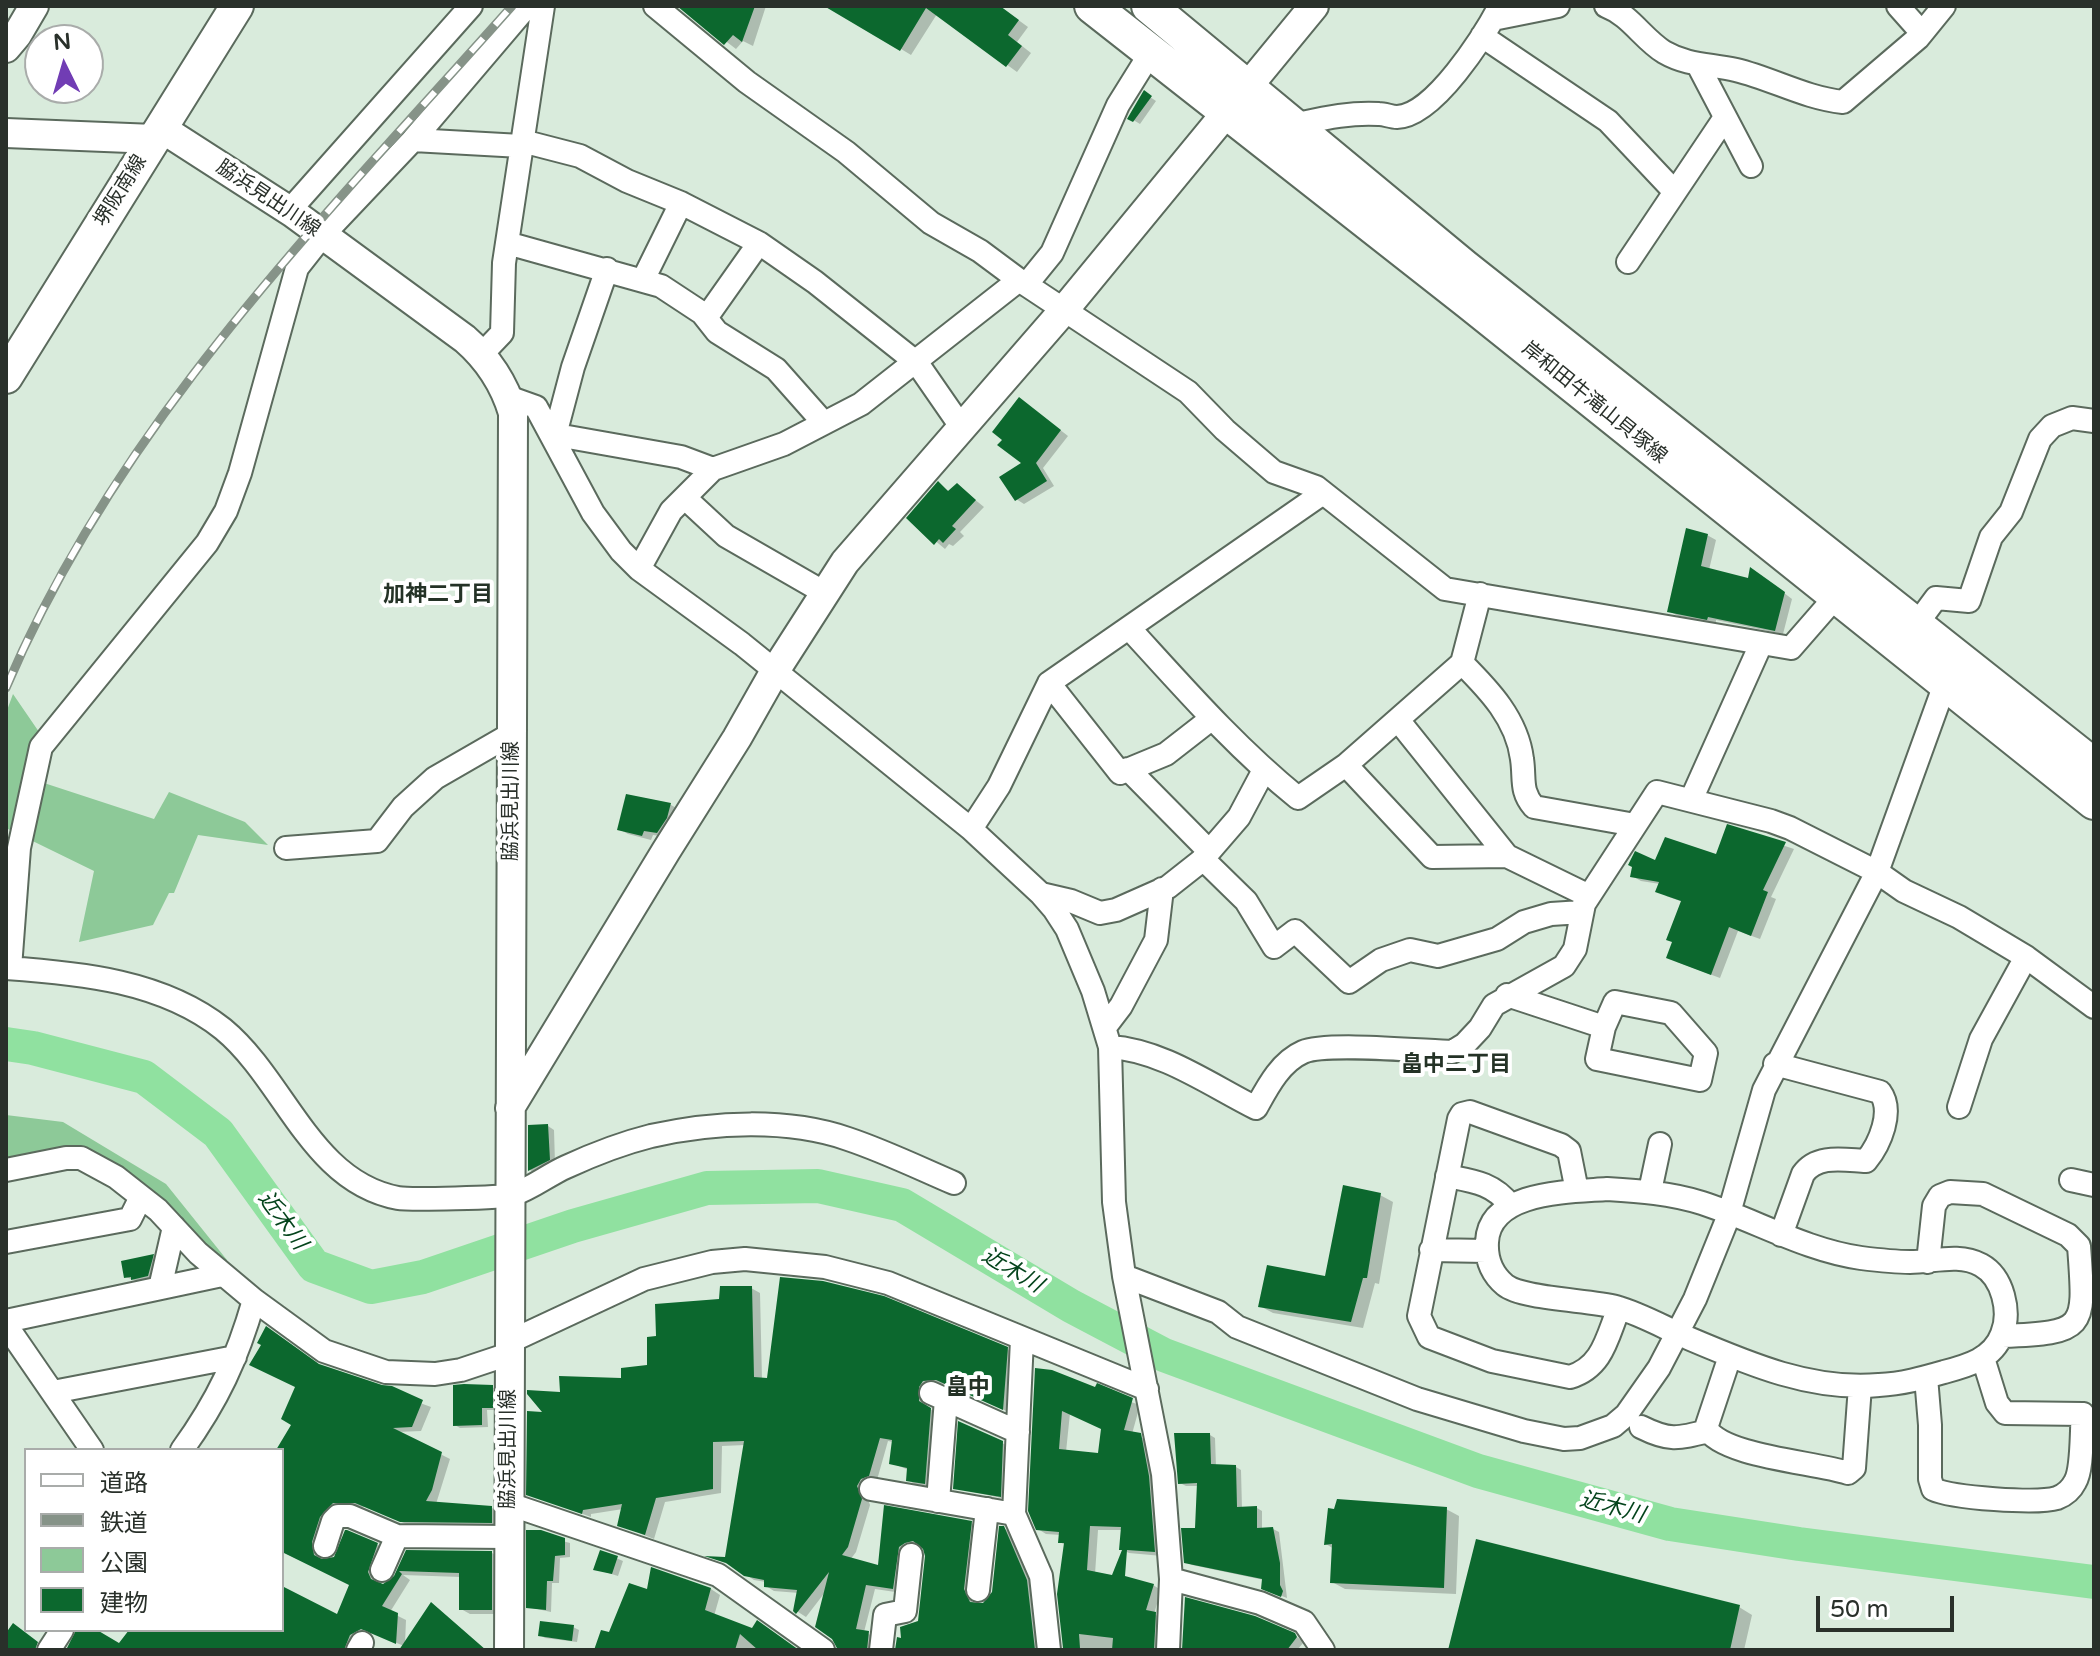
<!DOCTYPE html>
<html>
<head>
<meta charset="utf-8">
<style>
	body { margin:0 }
	#map { position:relative; width:2100px; height:1656px; overflow:hidden; background:#d9ebdc; font-family:"Varela Round","Noto Sans JP",sans-serif }
	canvas { display:block }
	.frame { position:absolute; inset:0; border:8px solid #29302a; pointer-events:none }
	.legend { position:absolute; left:24px; top:1448px; width:260px; height:184px; box-sizing:border-box; background:#fff; border:2px solid #a9acaa; margin:0; padding:10px 14px; list-style:none; font-size:24px; color:#29302a }
	.legend li { display:flex; align-items:center; gap:16px; height:40px }
	.legend b { width:40px; border:2px solid #a9acaa }
	.north { position:absolute; left:24px; top:24px; width:80px; height:80px; box-sizing:border-box; background:#fff; border:2px solid #a9acaa; border-radius:50%; rotate:355deg; font-size:22px; font-weight:700; line-height:32px; text-align:center; color:#29302a }
	.north::after { content:''; display:block; margin:auto; width:28px; height:36px; background:#713db4; clip-path:polygon(50% 0,100% 100%,50% 72%,0 100%) }
	.scale { position:absolute; left:1816px; top:1596px; width:138px; height:36px; box-sizing:border-box; border:4px solid #29302a; border-top:0; padding-left:10px; font-size:24px; line-height:28px; white-space:nowrap; color:#29302a; -webkit-text-stroke:6px #fff; paint-order:stroke }
</style>
</head>
<body>
<div id="map">
<canvas width="2100" height="1656"></canvas>
<div class="frame"></div>
<ul class="legend">
<li><b style="height:10px;background:#fff"></b>道路</li>
<li><b style="height:10px;background:#869388"></b>鉄道</li>
<li><b style="height:22px;background:#8dc998"></b>公園</li>
<li><b style="height:22px;background:#0c682e"></b>建物</li>
</ul>
<div class="north">N</div>
<div class="scale">50 m</div>
</div>
<script>
const g = document.querySelector('canvas').getContext('2d');
g.lineJoin = 'round';
function fillPath(path, color) { g.fillStyle = color; g.fill(path, 'evenodd'); }
function trace(path, color, width, dash) { g.strokeStyle = color; g.lineWidth = width; g.lineCap = dash ? 'butt' : 'round'; g.setLineDash(dash || []); g.stroke(path); }
function label(font, color, halo, rows, align = 'center') {
  g.font = font + ' "Varela Round","Noto Sans JP",sans-serif'; g.lineWidth = 8; g.setLineDash([]); g.textBaseline = 'middle'; g.strokeStyle = halo; g.fillStyle = color; for (const [text, x, y, turn = 0] of rows) {
    g.save(); g.translate(x, y); g.rotate((+turn || 0) * Math.PI / 180); g.textAlign = isNaN(turn) ? turn : align; if (halo) g.strokeText(text, 0, 0); g.fillText(text, 0, 0); g.restore();
  }
}
fillPath(new Path2D(`
	M13,694l37,54 -6,35 110,36 15,-27 76,30 23,23 -70,-10 -24,58h-5l-16,32 -74,17 15,-71 -88,-43v-115z
	M6,1115l57,7 103,62 61,76 -4,12 -130,-113 -87,5z`), '#8dc998');
fillPath(new Path2D(`
	M680,6h86l-13,40 -10,-5 -7,8z
	M830,6h169l29,21 -11,15 14,11 -14,19 -80,-58 -26,41z
	M1144,93l12,8 -16,23 -10,-6z
	M1028,405l40,31 -25,32 11,18 -30,18 -8,-5 9,-36z
	M938,484l12,8 7,-7 27,22 -24,25 4,4 -11,10 -4,-2 -4,5 -37,-31z
	M1707,535l9,5 -7,30 41,10 9,-6 33,25 -9,35 -67,-14v3l-38,-7 -9,-5z
	M628,796l43,9 9,5 -13,27 -14,-2 -2,5 -23,-6 -9,-5z
	M1728,827l66,22 -23,48 5,2 -16,40 -22,-8 -18,47 -43,-16 -3,-20 9,-40 -17,-6 -6,-12 -19,-3 -9,-5 24,-13 61,-6z
	M548,1126l6,4 1,33 -20,10 -5,-3z
	M1380,1195l13,7 -14,82 -4,-1 -12,45 -90,-15 -13,-7 67,-27z
	M153,1256l5,3 -4,20 -15,3 -13,-5z
	M751,1288l9,5 2,87 245,-31 9,5 -5,59 -65,-29 -13,1 -6,7v15l12,8 -6,73 -17,-3 -8,-5 1,-10 -18,-7 2,-21 -5,-1 -11,39 -12,11 5,14 -14,47 -6,8 30,8 5,-60 86,15 9,5 -8,66 4,56h-80l24,-27 7,-67 -3,-9 -8,-1 -14,47 -27,-4 -11,43 13,6 -1,12h-35l-15,-59 -20,26 -11,-7 4,-17 -25,-2 -8,-5v-4l-12,-2 -21,-14 -20,-8 14,2 18,-115 -23,1 -1,47 -56,9 -11,37 -35,-14 4,-16 -32,5v3l-63,-23 18,-80 16,-20 61,-14 26,-13 9,-29 63,-37z
	M322,1367l109,40 -10,24 -24,1 53,27 -14,45 56,4 9,5v14l-90,-1 -45,-19 -19,-1 -19,15 -8,35 4,5 11,-2 11,-26 32,12 8,5 -10,28 7,8 13,-8 11,-26 85,1 9,5 -1,56h-30l-9,-5v-32l-58,-2 7,5 -20,32 16,8 -1,24 78,6h-82l3,-4 -31,-13 -8,2 -18,15h-220l4,-20h151v-42l56,28 14,-32 -70,-32v-102h-3z
	M1037,1371l103,34 -8,29 16,6 14,116 -33,-3 -8,-4 2,-19h-25l-3,44 58,11 8,5 -7,24 9,5 -1,31h-97l-6,-56 6,-49 -5,-3 1,-7 -15,-1 -8,-5zM1070,1413l33,16 -3,26 -34,-3z
	M492,1387l6,3v20h-11l1,17 -28,1 -5,-3z
	M1210,1435l5,3 1,29h20l5,3 1,39 15,-1 5,3v18h11l6,3 8,66 -18,-7 -5,-11 -72,-15 -6,-3 11,-31 2,-45h-13l-6,-3z
	M1002,1443l6,3 -2,53 -51,-11z
	M1446,1509l13,7 -3,78 -111,-5 -13,-7 2,-33 -8,-5z
	M1003,1528l9,5 23,53 8,64h-51z
	M528,1532l42,11v14l-10,1 -1,25h-7l-1,29 -23,-5z
	M602,1552l21,9 -5,15 -23,-7z
	M711,1589l9,6 -6,21 83,34h-201l52,-58z
	M1739,1607l13,8 -8,35h-294z
	M573,1627l6,3 -2,12 -32,-4 -5,-3z
	M1294,1635l10,7 -7,8h-113z`), '#0003');
trace(new Path2D(`
	M6,1044l27,4 111,29 74,56 96,133 57,21 52,-10 150,-51 134,-38 111,-2 84,19 169,101 93,49 314,116 192,53 129,20 295,38`), '#90e1a0', 34);
fillPath(new Path2D(`
	M677,6h78l-13,36 -9,-7 -9,10z
	M824,6h176l19,14 -11,15 14,11 -16,21 -80,-59 -26,43z
	M1144,90l8,6 -19,26 -6,-3z
	M1019,397l42,33 -25,33 11,18 -32,20 -16,-24 22,-14 -24,-18 5,-5 -10,-8z
	M938,481l10,10 9,-8 19,17 -24,26 4,3 -13,14 -4,-4 -5,6 -28,-27z
	M1686,528l22,6 -7,32 47,12 2,-11 35,25 -10,39 -67,-14 -1,3 -40,-8z
	M626,794l45,9 -4,15 -10,15 -13,-2 -2,5 -25,-6z
	M1727,824l59,18 -23,48 5,2 -17,44 -22,-9 -18,48 -45,-17 6,-16 -6,-2 15,-39 -26,-9 4,-10 -29,-5 2,-10 -4,-2 7,-14 20,9 10,-23 51,17z
	M548,1124l2,36 -22,11v-46z
	M1343,1185l38,8 -14,85h-4l-12,44 -93,-15 9,-42 58,11z
	M154,1254l-6,22 -17,4v-3l-7,1 -3,-17z
	M780,1277l43,4 61,15 124,51 -5,63 -67,-30 -13,1 -4,6v14l12,7 -6,76 -19,-3 1,-13 -18,-4 3,-24 -12,-2 -11,38 -8,3 -4,7 5,13 -14,48 -6,8 36,10 6,-60 88,16 -8,68 6,13 13,1 9,-11 7,-66h5l23,54 8,70h-140l2,-13 4,1 -1,-11 18,-6 7,-65 -2,-7 -10,-8 -8,2 -6,4 -6,42 -27,-4 -10,44 13,2 -2,19h-29l-6,-11 -17,-12 14,-55 -33,42 -3,-3 4,-21 -33,-3v-7l-20,-4 -18,-13 -22,-7 21,1 19,-116 -31,1v47l-57,9 -11,37 -28,-9 5,-22 -39,6 -1,4 -56,-19 1,-84 15,1 -15,-18v-4l33,2 -1,-16 62,2v-10l26,-3v-28l9,-1 -1,-32 64,-5 1,-13h32l2,91 13,1z
	M266,1326l53,38 63,21 10,1 31,14 -11,27 -19,1 49,24 -10,38 -6,11 66,5v17l-92,-1 -45,-19h-22l-13,14 -8,25 2,13 8,4 12,-2 11,-27h2l31,13 -10,29 3,7 12,5 11,-8 12,-26 86,1v59h-33v-37l-60,-2 3,3 -20,32 16,7 -2,31 -35,-15 -11,6 -6,15h-278l10,-20h21l22,13 10,-13h153v-44l55,28 12,-29 -67,-33v-102h-6l15,-25 -10,-6 14,-32 -46,-22 12,-20 -4,-2z
	M1035,1368l17,2 43,17 2,-4 36,15 -9,32 17,3 8,43 6,76 -28,-2 -2,26 29,8 -8,26 10,2 -2,38h-42l1,-12 -34,-4 1,14h-17l-6,-54 7,-51h-6l1,-11 -23,-2 -8,-19zM1062,1411l39,18 -3,24 -39,-4zM1090,1526l31,1 -2,23h3l-10,25 -25,-5z
	M464,1384l29,1v23h-11v17l-29,1v-41z
	M958,1421l45,20 -2,56 -48,-8z
	M1174,1433h36l1,31 25,1 1,42 20,-1v22l16,-1 7,36v22l3,6 -2,6 -20,-8 1,-10 -78,-16 -3,-35h14l2,-45 -19,1z
	M1337,1499l110,8 -3,81 -114,-5 2,-39 -8,1 4,-37 6,1z
	M526,1530h15l24,8v17l-10,1 -2,25h-6l-1,29 -20,-2z
	M1476,1539l264,66 -10,45h-282z
	M600,1550l18,6 -6,18 -19,-4z
	M651,1567l60,21 -6,22 47,18 5,-8 42,30h-41l-18,-16 -5,16h-141l7,-20 8,2 20,-49 18,6z
	M1185,1597l70,19 40,17 2,4 -10,13h-105z
	M431,1602l55,48h-87z
	M540,1621l34,4 -2,16 -34,-5z
	M13,1623l25,19 -3,8h-29v-17z`), '#0c682e');
const minor = new Path2D(`
	M655,6l92,76 99,70 85,71 49,28 39,29 169,112 37,38 49,42 42,15 129,102 346,59 54,-62
	M1606,6c24,9 37,33 58,46 24,14 47,12 72,18 37,9 69,28 107,32l75,-64 26,-32
	M1898,6l24,27
	M1493,19l65,-13
	M1482,36l126,85 66,70
	M1698,65l53,101
	M1293,125c28,-6 56,-13 86,-11 6,0 12,3 18,3 37,-1 87,-81 103,-111
	M413,140l108,6
	M522,141l58,15 47,25 54,22 78,40 56,39 102,81 45,65
	M289,211l182,-205
	M507,243l154,43 41,27 15,19 59,37 47,53
	M1628,262l96,-143
	M643,280l38,-77
	M1026,285l26,-32 66,-148 33,-53
	M706,318l53,-75
	M482,354l20,-21 2,-70 39,-257
	M508,397l28,10 57,106 28,38 18,18 103,75 229,185 70,65 13,15 13,20 26,62 17,56 4,155 10,74 39,198 8,105 -3,71
	M551,434l130,23 32,12
	M555,435l18,-68 34,-98
	M685,498l41,38 99,57
	M639,569l32,-58 42,-42 71,-25 77,-40 158,-124
	M1916,625l20,-27 33,3 22,-64 20,-25 29,-73 12,-13 20,-8 22,3
	M1129,628c54,59 106,119 169,170l48,-33 116,-102 18,-69
	M1462,663c27,27 55,56 60,96 3,20 -2,32 12,48l101,18
	M1049,683l71,90 46,-19 45,-35
	M1398,720l109,136
	M1346,765l86,92 75,-1 82,40
	M1128,769l81,82
	M1691,800l70,-156
	M971,829l28,-43 50,-103 274,-190
	M286,848l91,-7 26,-34 32,-29 78,-45
	M1203,859l43,42 28,46 21,-16 54,51 32,-22 29,-10 28,6 59,-17 27,-17 27,-8 31,-2
	M1041,894l30,7 29,12 16,-3 52,-23 33,-26 38,-44 25,-47
	M6,968c74,5 157,13 217,61 62,51 88,153 175,169 11,2 104,0 114,-3 19,-6 36,-20 54,-28 26,-12 57,-24 85,-31 63,-14 136,-18 197,3 36,12 71,29 106,44
	M10,968l9,-120 22,-101 166,-204 19,-32 14,-38 57,-205 26,-33 90,-95 114,-134
	M1507,995l97,32 -7,32 103,21 6,-27 -35,-40 -56,-11 -11,25
	M1105,1027l16,-21 35,-66 6,-51
	M1110,1047c52,3 100,38 146,61 11,-20 24,-46 47,-56 23,-10 119,-1 149,0l13,-8 15,-16 14,-23 70,-39 11,-17 9,-45 73,-112 114,29 19,7 87,44 27,19 55,26 67,40 68,50
	M1775,1064l105,28c14,19 0,52 -14,69 -22,-1 -49,-7 -63,13l-22,61
	M1959,1107l22,-68 45,-82
	M6,1170l60,-12h15l35,19 42,33 40,43 56,47c-17,59 -36,100 -72,150
	M1447,1176c26,5 46,7 63,29
	M2071,1180l23,5
	M1607,1189c33,2 63,4 95,14 53,17 103,47 159,55 16,2 33,4 49,4 23,0 49,-9 71,3 22,12 30,47 21,69 -9,25 -35,32 -58,38 -21,6 -42,12 -65,13 -67,6 -130,-21 -191,-47 -23,-10 -47,-24 -72,-31 -26,-7 -94,-8 -111,-22 -13,-11 -19,-26 -18,-43 2,-51 82,-50 120,-53z
	M1577,1191l-8,-40 -8,-6 -91,-33 -8,2 -3,5 -40,197 10,21 63,24 78,16c33,-10 37,-40 49,-69
	M1650,1191l10,-47
	M6,1242l124,-23 11,-22
	M1431,1250l55,1
	M1928,1262l6,-56 6,-10 10,-4 33,2 85,41 11,11c6,82 9,87 -77,90
	M1124,1276l94,36 19,15 180,72 107,32 40,8 16,-1 33,-12 13,-11 33,-47 36,-69 32,-79 37,-130 113,-218 68,-188
	M160,1288l14,-61
	M254,1300l70,51 62,21 49,2 26,-4 48,-16
	M6,1321l216,-46
	M6,1325l86,125
	M1022,1339l-8,175 27,62 8,74
	M509,1342l135,-63 68,-17 33,-3 80,8 63,16 259,106
	M1730,1356l-24,72c17,29 109,34 142,45l6,-5 6,-82
	M1926,1377l4,48v54l3,10c19,9 104,15 124,9 8,-3 14,-8 18,-16 8,-13 6,-51 8,-68l-78,-1 -8,-10 -14,-45
	M53,1392l182,-35
	M931,1393l87,39
	M1641,1427c28,14 36,12 67,4
	M871,1489l143,25
	M938,1501l8,-102
	M509,1504l209,71 105,75
	M325,1546l8,-25 5,-5h12l47,20 111,1
	M382,1570l15,-34
	M1171,1579l89,24 44,19 19,28
	M978,1590l9,-81
	M49,1650l13,-20
	M358,1650l4,-7
	M881,1650l4,-35 20,-4 6,-56`);
const tertiary = new Path2D(`
	M6,48l11,-13 17,-29
	M161,128l132,85 172,126c23,20 39,44 48,74l-4,1237
	M6,133l148,6
	M510,1108l156,-257 71,-113 38,-67 70,-109 219,-252 250,-304`);
const secondary = new Path2D(`
	M6,377l231,-371`);
const primary = new Path2D(`
	M1092,6l377,296 625,500
	M1149,6l315,261 630,499`);
trace(minor, '#5b6a5d', 26);
trace(tertiary, '#5b6a5d', 32);
trace(secondary, '#5b6a5d', 36);
trace(primary, '#5b6a5d', 38);
trace(minor, '#fff', 22);
trace(tertiary, '#fff', 28);
trace(secondary, '#fff', 32);
trace(primary, '#fff', 34);
const rail = new Path2D(`
	M6,688c113,-267 317,-469 506,-682`);
trace(rail, '#869388', 9);
trace(rail, '#fff', 6, [18]);
label('20px', '#29302a', '#fff', [
	["堺阪南線",121,191,-58],
	["脇浜見出川線",268,199,34],
	["岸和田牛滝山貝塚線",1594,403,39],
	["脇浜見出川線",512,801,-90],
	["脇浜見出川線",509,1449,-90]
]);
label('bold 22px', '#243226', '#fff', [
	["加神二丁目",438,595],
	["畠中二丁目",1456,1065],
	["畠中",968,1388]
]);
label('italic 22px', '#05441c', '#fff', [
	["近木川",282,1221,54],
	["近木川",1012,1271,31],
	["近木川",1612,1508,15]
]);
</script>
</body>
</html>
